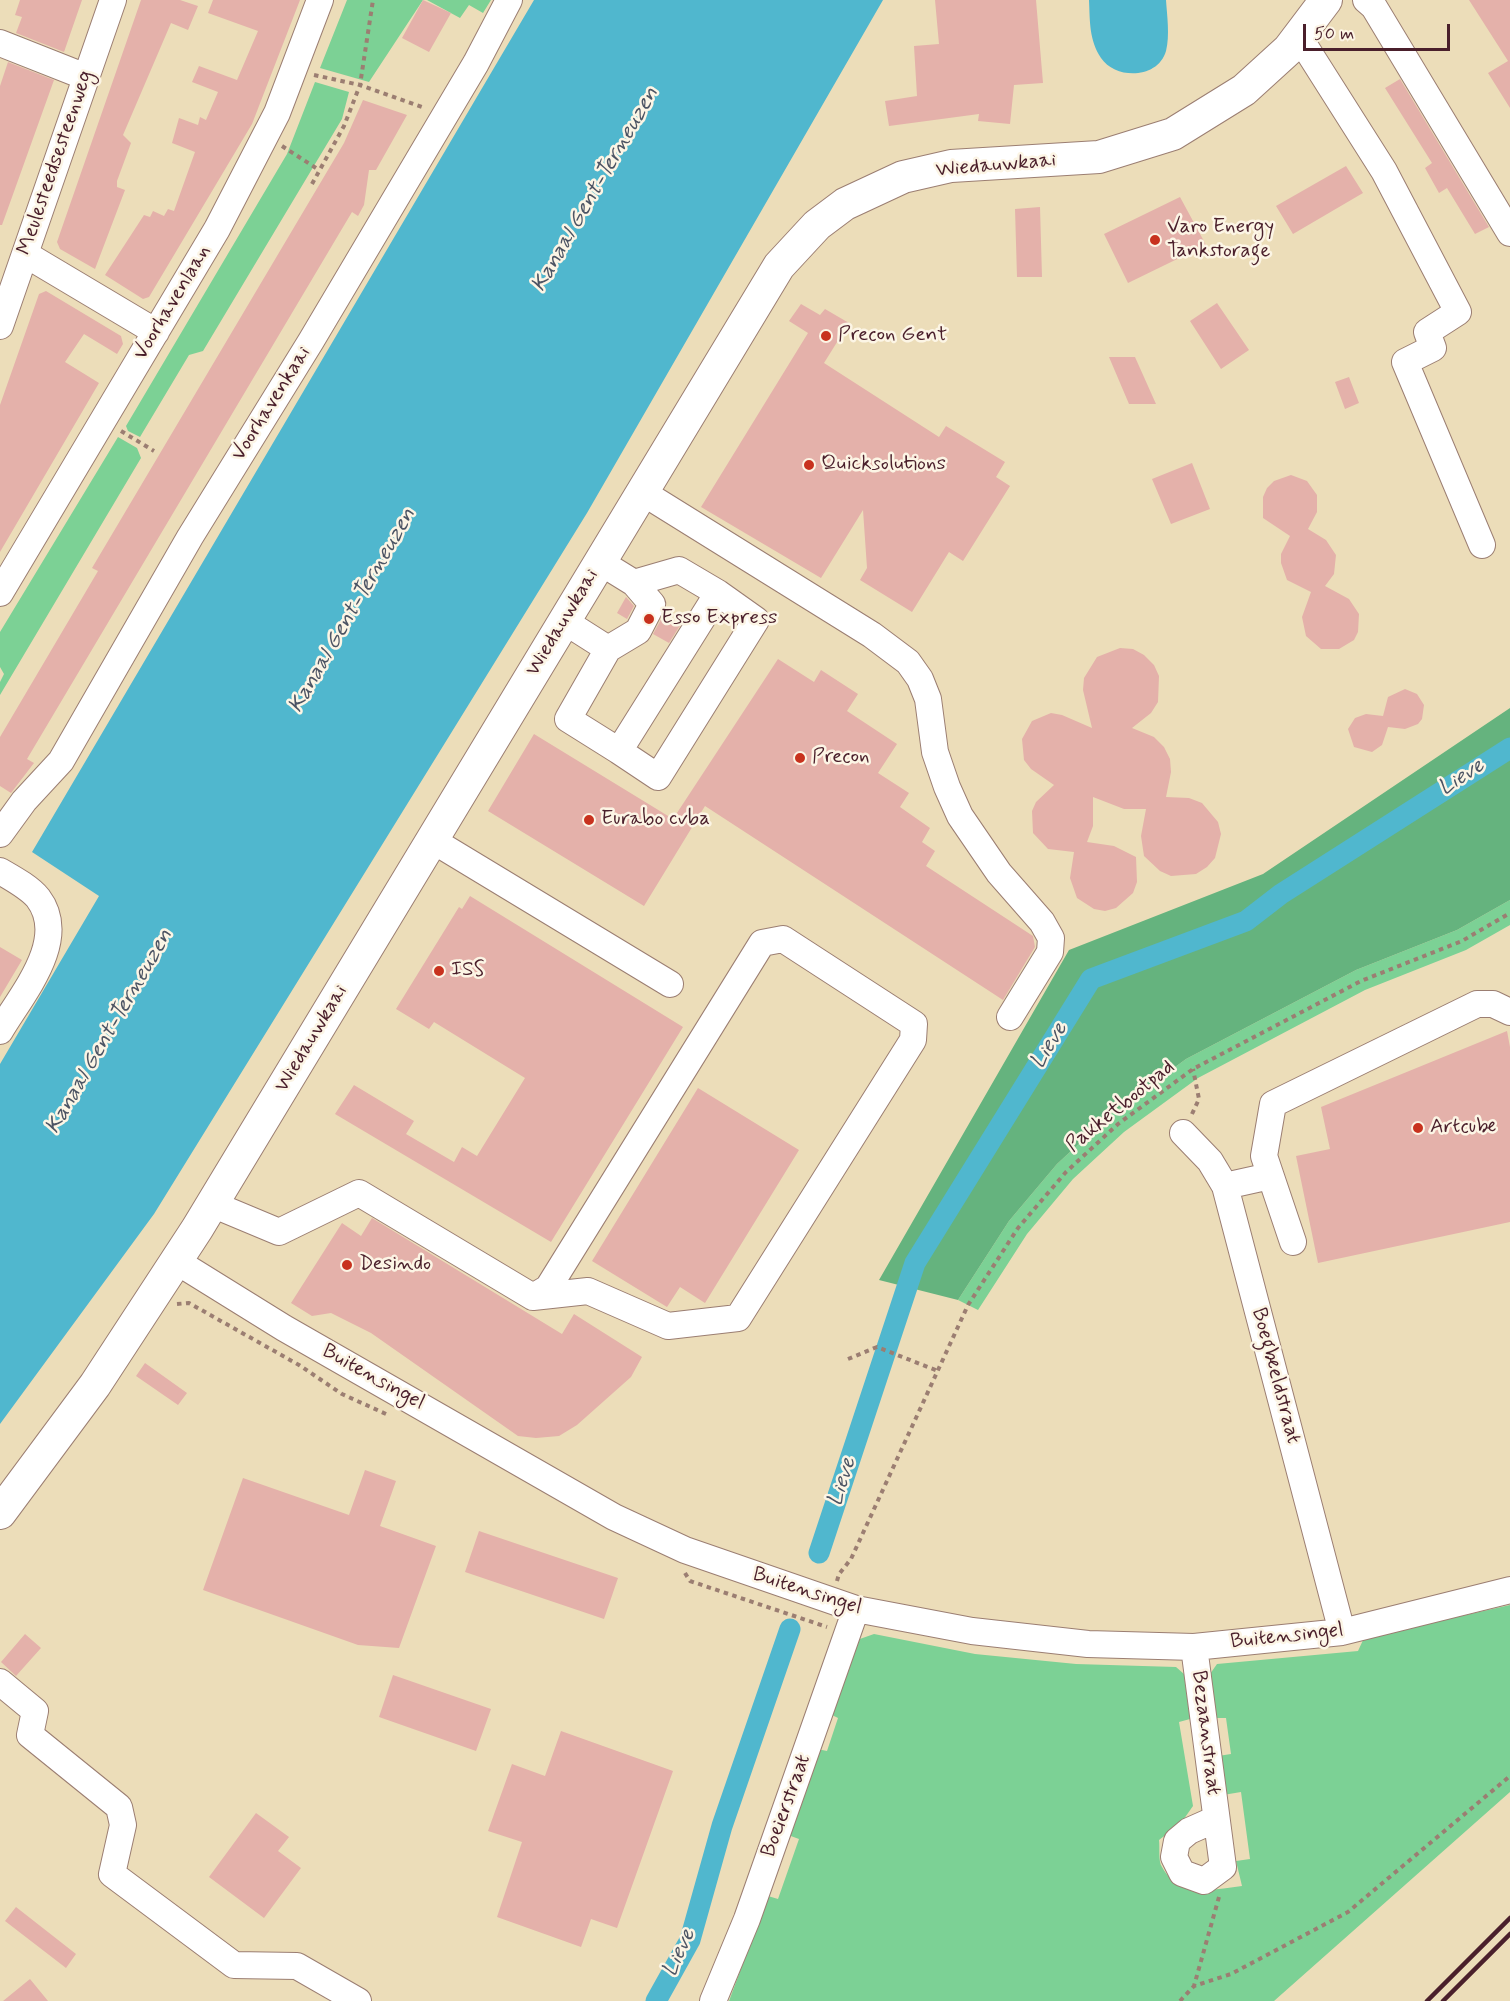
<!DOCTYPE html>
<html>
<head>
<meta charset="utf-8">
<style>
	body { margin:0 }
	#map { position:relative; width:1510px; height:2001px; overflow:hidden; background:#ecddb9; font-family:Mynerve,sans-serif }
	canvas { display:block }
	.scale { position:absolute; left:1303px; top:24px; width:147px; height:27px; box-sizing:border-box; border:3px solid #4a1f2b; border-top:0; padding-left:8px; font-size:18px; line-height:21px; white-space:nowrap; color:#4a1f2b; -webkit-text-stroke:4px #fcf5e5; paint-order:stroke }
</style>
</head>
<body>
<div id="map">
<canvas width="1510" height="2001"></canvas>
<div class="scale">50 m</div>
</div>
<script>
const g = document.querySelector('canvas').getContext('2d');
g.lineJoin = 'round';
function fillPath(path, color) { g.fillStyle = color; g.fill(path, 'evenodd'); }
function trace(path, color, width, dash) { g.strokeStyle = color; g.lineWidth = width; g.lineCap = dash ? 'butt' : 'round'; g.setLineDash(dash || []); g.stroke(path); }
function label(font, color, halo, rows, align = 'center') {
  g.font = font + ' Mynerve,sans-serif'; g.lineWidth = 5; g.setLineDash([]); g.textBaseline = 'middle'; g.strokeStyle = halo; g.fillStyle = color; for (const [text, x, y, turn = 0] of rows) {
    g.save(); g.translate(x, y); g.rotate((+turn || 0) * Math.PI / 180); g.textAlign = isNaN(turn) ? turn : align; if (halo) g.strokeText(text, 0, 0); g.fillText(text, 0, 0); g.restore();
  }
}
fillPath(new Path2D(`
	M347,0h76l-54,82 -49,-14z
	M427,0h64l-8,13 -14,-8 -9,13z
	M315,82l34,10 -7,27 -139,232 -14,4 -49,82 -12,-6 -2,-5 161,-272z
	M118,437l19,11 4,10 -141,237v-13l4,-8 -4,-7v-35z
	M1510,900v25l-44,25 -101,40 -167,88 -74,54 -51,47 -46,55 -49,76 -20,-10 51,-79 48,-57 53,-49 76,-56 170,-89 101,-40z
	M1510,1605v187l-236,209h-545l39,-105 10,3 21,-60 -11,-4 29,-86 10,2 11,-33 -8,-4 27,-74 17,-6 101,20 101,10 100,3 8,7 6,45 -11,3 14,84 -12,17 -22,17c1,8 -1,21 3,27 17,31 51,23 80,19l-6,-25 14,-2 -9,-67 -18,3 -5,-39 13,-2 -5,-36h-12l-4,-44 7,-10 141,-13 6,-13z`), '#7cd195');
fillPath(new Path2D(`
	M1510,708v192l-53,30 -101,40 -170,89 -76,56 -53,49 -48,57 -51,79 -79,-20 190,-330 194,-76z`), '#65b37e');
fillPath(new Path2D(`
	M534,0h349l-296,513 -433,701 -154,210v-360l99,-168 -67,-44z
	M1089,0h77c1,15 4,36 0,51 -8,28 -50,29 -65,7 -12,-18 -11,-37 -12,-58z`), '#50b7ce');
trace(new Path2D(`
	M819,1553l96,-290 176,-284 155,-58 35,-27 229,-146
	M656,2001l34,-61 32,-114 68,-197`), '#50b7ce', 21);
fillPath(new Path2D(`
	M20,0h62l-18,52 -48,-19 6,-16 -7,-2z
	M141,0h39l18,6 -10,24 -17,-7 -48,112 8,8 -14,38v6l8,3 -30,79 -35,-20 -3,-7z
	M213,0h87l-48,124 -103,173 -6,2 -38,-24 39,-60 6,2 3,-6 11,5 4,-7 6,2 21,-59 -23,-9 7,-25 19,7 2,-8 6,3 12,-28 -26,-10 7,-16 38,14 21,-49 -50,-18z
	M423,0l28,13 -22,39 -27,-14z
	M935,0h101l7,83 -29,2 -4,39 -32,-3 1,-7 -90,12 -4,-25 32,-5 -3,-50 25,-2z
	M1469,0h41v108l-22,-35 20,-12z
	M8,62l46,18 -52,145h-2v-139z
	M1400,79l89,148 -14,7 -28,-46 -8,5 -14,-25 7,-5 -47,-75z
	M363,100l44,15 -31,55h-7l-5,35 -6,11 -6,-4 -325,547 7,4 -23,30 -11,-7v-49l98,-166 -6,-3 252,-425z
	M1346,166l17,27 -70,41 -17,-28z
	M1180,197l26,48 -78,38 -24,-49z
	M1040,207l2,70h-25l-2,-68z
	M46,291l75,45 2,8 -6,10 -33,-20 -19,28 34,21 -99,169v-147l39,-111z
	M1217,303l32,47 -28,19 -31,-48z
	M801,304l19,11 5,-6 24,14 -25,40 115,74 7,-11 59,36 -9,15 14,9 -47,75 -14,-9 -37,60 -52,-32 7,-12 -4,-58 -42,68 -120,-71 107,-174 -19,-12z
	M1109,357h26l21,47h-27z
	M1349,377l10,26 -14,6 -10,-27z
	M1192,463l18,46 -39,15 -19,-45z
	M1291,475l16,6 10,14v17l-9,17 18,11 10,15 -2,19 -9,12 24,13 10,15 -1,18 -4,8 -15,9h-18l-15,-13 -4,-19 9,-25 -24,-12 -6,-17v-9l9,-18 -27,-18v-21l4,-9 7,-7z
	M626,597l8,9 -7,13 -10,-6z
	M664,614l17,10 -12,19 -16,-9z
	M1120,648l13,1 11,6 10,10 5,11 -1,26 -7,11 -19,15 22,9 10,10 6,12 1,13 -5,25 23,1 13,5 16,19 3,12 -6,24 -8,9 -11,7 -25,2 -11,-5 -16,-15 -3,-20 5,-27h-22l-31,-12v29l-6,16 27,4 22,11 1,25 -4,11 -17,15 -11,3 -11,-2 -17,-11 -7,-20 4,-26 -26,-3 -15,-16 -1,-22 4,-9 18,-17 -23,-16 -7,-9 -2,-21 10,-18 19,-8 11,2 30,13 -9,-38 1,-12 13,-21z
	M778,659l36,23 7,-12 37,24 -11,17 50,33 -19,29 31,20 -9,14 30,21 -8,14 13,9 -9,15 107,70 2,11 -32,53 -298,-194 -61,100 -156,-95 46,-77 139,85z
	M1405,689l12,5 7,11 -2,14 -4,5 -13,5 -17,-2 -6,18 -10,7 -18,-5 -6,-18 7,-11 11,-4 17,2 5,-19z
	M470,896l213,131 -132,215 -216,-128 19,-29 60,36 -8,13 48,28 8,-15 15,9 48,-78 -91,-56 -5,7 -33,-20 63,-102 3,2z
	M0,947l22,13 -22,37z
	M1507,1031l3,16v175l-192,41 -22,-107 34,-7 -9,-42z
	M698,1088l101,62 -94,153 -25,-16 -13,20 -75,-46z
	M372,1218l190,116 12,-20 68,43 -11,20 -54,48 -18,11 -23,2 -18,-2 -147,-103 -40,-20 -19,3 -21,-13 51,-80 19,13z
	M145,1363l42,30 -9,12 -42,-29z
	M365,1470l31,11 -16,45 56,20 -37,102 -41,-3 -155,-55 40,-112 106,37z
	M479,1531l139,47 -14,41 -139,-47z
	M25,1634l16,14 -25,28 -15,-14z
	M393,1675l98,34 -15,42 -97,-34z
	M561,1731l112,40 -56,157 -26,-9 -10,28 -84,-30 25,-75 -34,-11 24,-67 33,12z
	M256,1813l33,24 -11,14 23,17 -37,50 -55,-41z
	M16,1907l60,47 -10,14 -61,-47z
	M30,1979l18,22h-45z`), '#e4b1aa');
const minor = new Path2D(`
	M1366,0l8,7 136,226
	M1299,37l85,134 74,141 -31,20 6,16 -28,14 77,183
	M0,43l86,34
	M25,254l131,78
	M0,326l113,-326
	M642,492l230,143 36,27 12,17 8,20 7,53 12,35 13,29 39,57 43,49 9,16 -1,14 -40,65
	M0,593l217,-364 60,-116 43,-113
	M564,621l44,28 -40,70 51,32 99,-158 -39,-23 -45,13 -34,-21
	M608,649l30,-18 14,-27 -18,-21
	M619,751l39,26 98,-157 -38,-27
	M0,834l24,-33 37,-40 129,-224 121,-196 165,-278 33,-63
	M432,840l238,144
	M0,871c12,7 29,16 38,27 32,42 -17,97 -38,133
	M1183,1133l27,28 15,25 117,446
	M1225,1186l45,-10
	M212,1204l67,28 80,-39 174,104 55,-6 80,35 70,-8 175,-278 1,-16 -131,-85 -21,4 -214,345 -15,9
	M1293,1242l-29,-86 9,-52 204,-100h16l17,8
	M176,1261l108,67 330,189 71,33 171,59 116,22 116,13 106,3 148,-15 168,-42
	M1194,1647l29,220 -19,14 -22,-8 -8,-16 3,-16 12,-10 27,-12
	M0,1682l35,29 -5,24 89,72 4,18 -11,49 122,91 63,1 61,35
	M713,2001l34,-82 109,-310`);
const major = new Path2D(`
	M0,1513l95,-128 102,-156 582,-963 38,-41 28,-21 58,-27 48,-11 148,-9 74,-23 71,-44 45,-41 37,-49`);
trace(minor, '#9b7e72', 28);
trace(major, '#9b7e72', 34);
trace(new Path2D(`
	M314,75l46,10 65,23
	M282,146l37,24
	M312,184l32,-58 16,-41 13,-85
	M121,431l33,20
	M1192,1114l7,-15 -6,-30
	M177,1304l12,-1 110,62 43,29 44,20
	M848,1359l29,-12 61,24
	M685,1573l5,8 137,46
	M837,1581l2,-7 12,-15 117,-254 50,-77 48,-56 52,-48 75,-55 168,-88 101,-40 48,-28
	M1219,1897l-25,89 37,-12 117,-62 162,-136
	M1180,2001l14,-15`), '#9b7e72', 4, [4.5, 4.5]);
trace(minor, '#fff', 26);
trace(major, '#fff', 32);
trace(new Path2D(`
	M1427,2001l83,-83
	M1443,2001l67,-67`), '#4a1f2b', 4.5);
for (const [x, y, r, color] of [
	[1155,240,6,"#c8321e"],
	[826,336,6,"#c8321e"],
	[809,465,6,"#c8321e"],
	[649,619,6,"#c8321e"],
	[800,758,6,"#c8321e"],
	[589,820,6,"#c8321e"],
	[439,971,6,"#c8321e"],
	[1418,1128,6,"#c8321e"],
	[347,1265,6,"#c8321e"]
]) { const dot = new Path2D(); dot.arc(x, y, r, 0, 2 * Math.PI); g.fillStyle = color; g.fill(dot); trace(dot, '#fcf5e5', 2); }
label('21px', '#4a1f2b', '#fcf5e5', [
	["Meulesteedsesteenweg",56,163,-71],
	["Wiedauwkaai",996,166,-5],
	["Voorhavenlaan",173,303,-59],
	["Voorhavenkaai",272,404,-58],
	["Wiedauwkaai",563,623,-59],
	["Wiedauwkaai",312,1039,-59],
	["Pakketbootpad",1121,1107,-39],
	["Boegbeeldstraat",1275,1376,75],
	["Buitensingel",373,1378,29],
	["Buitensingel",807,1592,18],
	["Buitensingel",1287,1637,-6],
	["Bezaanstraat",1205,1733,83],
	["Boeierstraat",787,1806,-70]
]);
label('21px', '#4a1f2b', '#fcf5e5', [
	["Varo Energy",1167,228],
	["Tankstorage",1167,252],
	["Precon Gent",838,336],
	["Quicksolutions",821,465],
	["Esso Express",661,619],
	["Precon",812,758],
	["Eurabo cvba",601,820],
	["ISS",451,971],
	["Artcube",1430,1128],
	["Desindo",359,1265]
], 'left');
label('italic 22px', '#4c5464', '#fcf5e5', [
	["Kanaal Gent-Terneuzen",596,190,-60],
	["Kanaal Gent-Terneuzen",353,611,-60],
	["Lieve",1462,778,-33],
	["Kanaal Gent-Terneuzen",110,1032,-60],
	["Lieve",1050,1046,-58],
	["Lieve",843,1482,-72],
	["Lieve",680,1953,-65]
]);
</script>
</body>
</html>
